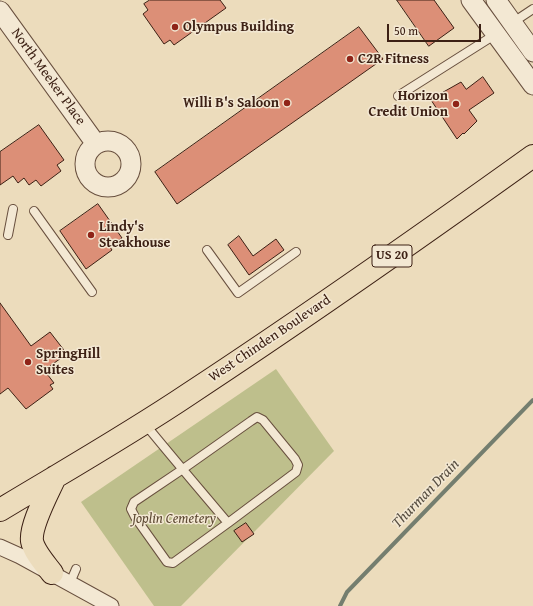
<!DOCTYPE html>
<html>
<head>
<meta charset="utf-8">
<style>
	body { margin:0 }
	#map { position:relative; width:533px; height:606px; overflow:hidden; background:#ecdcbc; font-family:"Gentium Book Plus",serif }
	canvas { display:block }
	.scale { position:absolute; left:387px; top:24px; width:94px; height:18px; box-sizing:border-box; border:2px solid #3c2014; border-top:0; padding-left:5px; font-size:12px; line-height:14px; white-space:nowrap; color:#3c2014; -webkit-text-stroke:3px #f3e8d3; paint-order:stroke }
</style>
</head>
<body>
<div id="map">
<canvas width="533" height="606"></canvas>
<div class="scale">50 m</div>
</div>
<script>
const g = document.querySelector('canvas').getContext('2d');
g.lineJoin = 'round';
function fillPath(path, color) { g.fillStyle = color; g.fill(path, 'evenodd'); }
function trace(path, color, width, dash) { g.strokeStyle = color; g.lineWidth = width; g.lineCap = dash ? 'butt' : 'round'; g.setLineDash(dash || []); g.stroke(path); }
function label(font, color, halo, rows, align = 'center') {
  g.font = font + ' "Gentium Book Plus",serif'; g.lineWidth = 3; g.setLineDash([]); g.textBaseline = 'middle'; g.strokeStyle = halo; g.fillStyle = color; for (const [text, x, y, turn = 0] of rows) {
    g.save(); g.translate(x, y); g.rotate((+turn || 0) * Math.PI / 180); g.textAlign = isNaN(turn) ? turn : align; if (halo) g.strokeText(text, 0, 0); g.fillText(text, 0, 0); g.restore();
  }
}
fillPath(new Path2D(`
	M276,369l58,82 -152,154 -1,1h-27l-73,-104z`), '#bebf8c');
trace(new Path2D(`
	M340,606l7,-14 186,-192`), '#747e6f', 4);
const building = new Path2D(`
	M150,0h70l6,8 -52,37 -4,-5 -6,4 -21,-30 5,-4 -4,-6z
	M397,0h37l20,28 -25,18z
	M359,27l24,32 -206,145 -22,-32z
	M483,77l11,16 -25,17 8,11 -13,13 -1,-1 -6,6 -26,-39 8,-4 -1,-1 16,-9 7,-4 5,7z
	M39,125l25,35 -7,5 4,6 -20,15 -5,-6 -7,5 -5,-7 -6,5 -5,-7 -13,9v-33z
	M98,204l24,34 -12,9 2,3 -26,19 -26,-38z
	M239,236l14,20 23,-17 8,11 -35,25 -21,-30z
	M0,303l31,43 19,-14 17,22 -23,16 10,13 -4,2 3,4 -27,20 -18,-21 -8,6z
	M246,523l8,11 -12,8 -8,-11z`);
fillPath(building, '#dc8f77');
trace(building, '#3c2014', 1);
const service = new Path2D(`
	M512,23l21,-14
	M398,96l98,-62
	M34,211l58,81
	M8,235l5,-26
	M207,250l31,43 58,-41
	M145,424c27,33 55,66 83,99l68,-51 2,-7 -3,-6 -32,-39 -6,-3 -6,4 -68,48 -49,33 -3,7 4,8 32,45 6,1 55,-40
	M70,583l6,-14`);
const minor = new Path2D(`
	M0,547l20,9 91,50`);
const tertiary = new Path2D(`
	M471,0l62,85
	M496,0l37,52
	M0,11l96,133
	M85 164a23 23 0 1 1 46 0a23 23 0 1 1-46 0Z`);
const primary = new Path2D(`
	M0,510c63,-38 128,-75 189,-116 117,-77 231,-157 344,-238
	M52,573c-6,-8 -18,-21 -20,-32 -2,-16 16,-48 23,-64`);
trace(service, '#684f3e', 10);
trace(minor, '#684f3e', 17);
trace(tertiary, '#684f3e', 21);
trace(primary, '#3c2014', 24);
trace(service, '#f3e8d3', 8);
trace(minor, '#f3e8d3', 15);
trace(tertiary, '#f3e8d3', 19);
trace(primary, '#ecdcbc', 22);
for (const [x, y, r, color] of [
	[175,27,4,"#8f2418"],
	[350,59,4,"#8f2418"],
	[287,103,4,"#8f2418"],
	[456,104,4,"#8f2418"],
	[91,235,4,"#8f2418"],
	[28,362,4,"#8f2418"]
]) { const dot = new Path2D(); dot.arc(x, y, r, 0, 2 * Math.PI); g.fillStyle = color; g.fill(dot); trace(dot, '#f3e8d3', 1.5); }
for (const [x, y, w] of [
	[392,256,40]
]) { const box = new Path2D(); box.roundRect(x - w / 2, y - 11, w, 22, 3); g.fillStyle = '#f3e8d3'; g.fill(box); trace(box, '#3c2014', 1); }
label('bold 13px', '#3c2014', null, [
	["US 20",392,256]
]);
label('bold 14px', '#3c2014', '#f3e8d3', [
	["Olympus Building",183,27],
	["C2R Fitness",358,59],
	["Horizon",448,96,"right"],
	["Credit Union",448,112,"right"],
	["Willi B's Saloon",279,103,"right"],
	["Lindy's",99,227],
	["Steakhouse",99,243],
	["SpringHill",36,354],
	["Suites",36,370]
], 'left');
label('14px', '#3c2014', '#f3e8d3', [
	["North Meeker Place",48,77,54],
	["West Chinden Boulevard",270,339,-34]
]);
label('italic 14px', '#5c4832', '#f3e8d3', [
	["Joplin Cemetery",174,519]
]);
label('italic 15px', '#584f42', '#f3e8d3', [
	["Thurman Drain",426,494,-46]
]);
</script>
</body>
</html>
